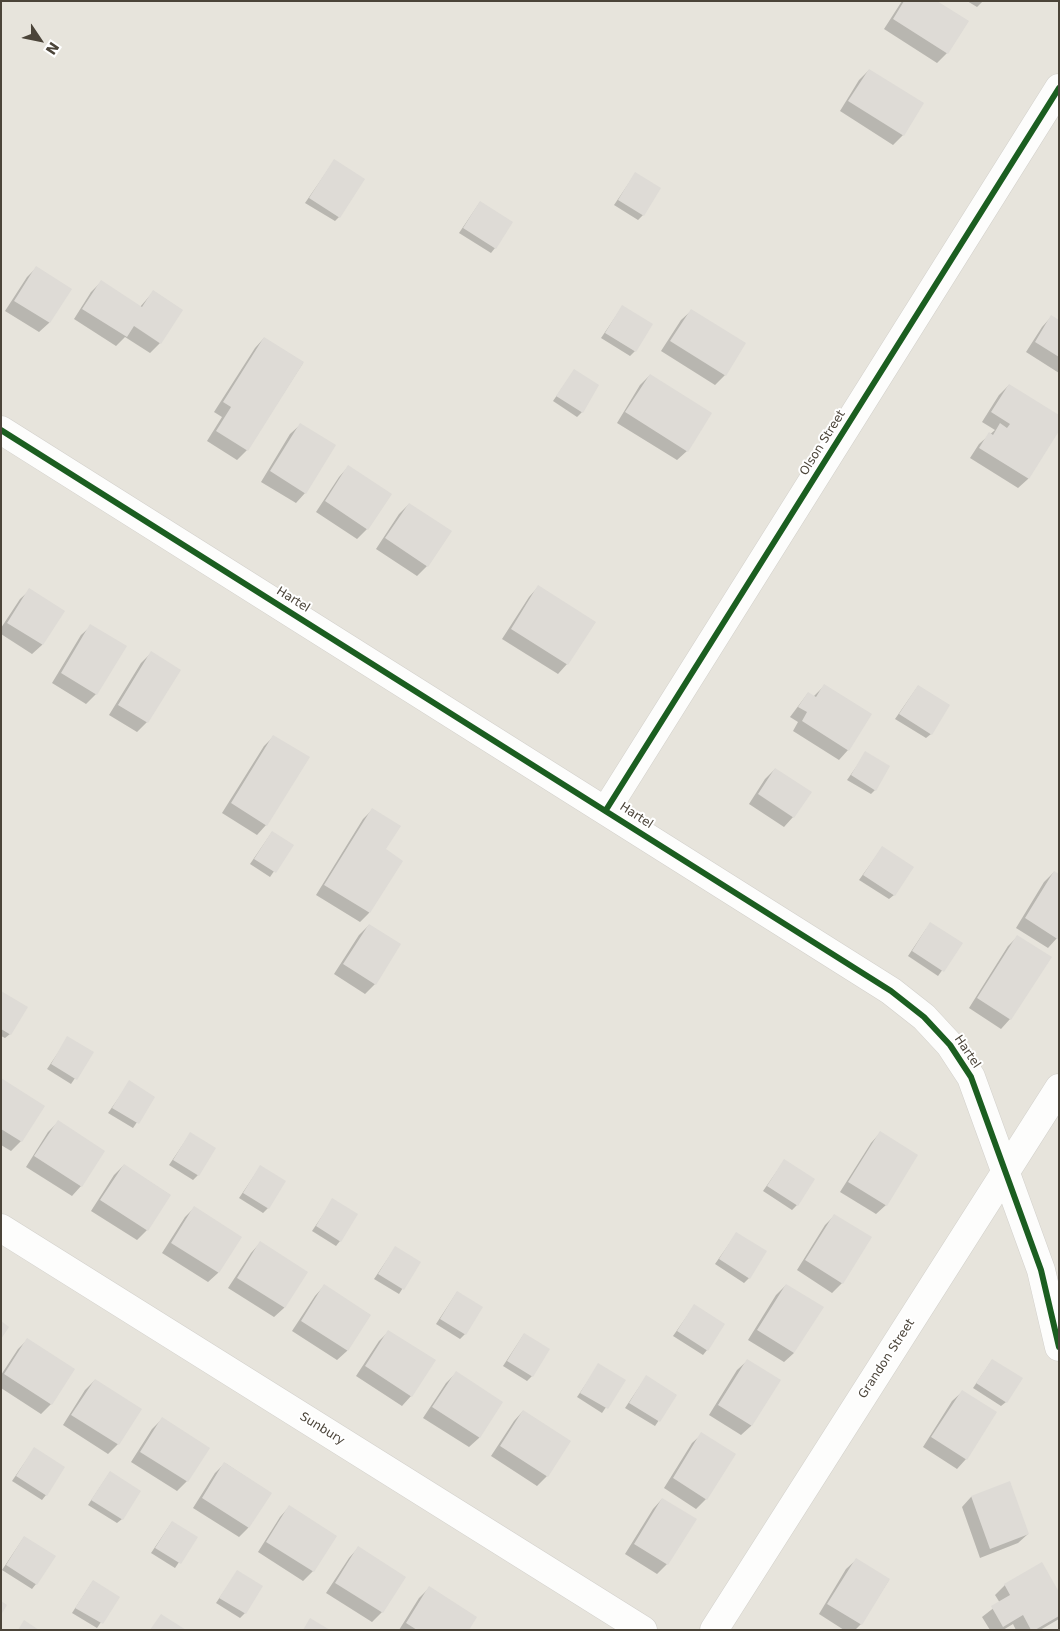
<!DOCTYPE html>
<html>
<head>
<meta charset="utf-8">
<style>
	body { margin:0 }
	#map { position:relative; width:1060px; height:1631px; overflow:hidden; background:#f4f2ee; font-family:"DejaVu Sans",sans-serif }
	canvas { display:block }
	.frame { position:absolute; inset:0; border:2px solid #4b4439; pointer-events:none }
	.north { position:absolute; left:15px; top:15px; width:50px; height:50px; -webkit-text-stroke:4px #fff; paint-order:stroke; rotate:124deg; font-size:14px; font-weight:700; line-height:20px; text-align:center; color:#4b4439 }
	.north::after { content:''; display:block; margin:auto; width:18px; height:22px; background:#4b4439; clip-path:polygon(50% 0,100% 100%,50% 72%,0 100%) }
</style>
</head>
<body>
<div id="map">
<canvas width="1060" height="1631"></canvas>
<div class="frame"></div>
<div class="north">N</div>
</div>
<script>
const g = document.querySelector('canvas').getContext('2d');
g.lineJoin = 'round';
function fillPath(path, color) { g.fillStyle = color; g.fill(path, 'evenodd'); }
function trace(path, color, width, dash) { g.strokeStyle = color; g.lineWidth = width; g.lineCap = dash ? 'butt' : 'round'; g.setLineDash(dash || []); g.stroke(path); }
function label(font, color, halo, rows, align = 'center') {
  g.font = font + ' "DejaVu Sans",sans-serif'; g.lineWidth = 4; g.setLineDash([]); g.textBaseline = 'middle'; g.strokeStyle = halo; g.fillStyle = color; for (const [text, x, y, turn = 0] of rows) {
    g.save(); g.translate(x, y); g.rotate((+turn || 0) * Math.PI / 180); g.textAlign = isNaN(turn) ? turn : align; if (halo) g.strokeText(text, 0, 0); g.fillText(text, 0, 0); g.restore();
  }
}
fillPath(new Path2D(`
	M1,1h1058v1629h-1058z`), '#e7e4dc');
fillPath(new Path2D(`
	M902,1h33l12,52 -10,10 -53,-34z
	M967,1h16l-6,6z
	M869,70l34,65 -10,10 -53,-34 19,-31z
	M334,161l5,56 -4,4 -30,-18z
	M635,174l8,41 -5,5 -24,-15z
	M480,202l15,46 -4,5 -32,-20z
	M36,268l34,22 -21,33 -10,9 -34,-21 22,-34z
	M101,282l39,25 13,-15 7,51 -10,10 -25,-16 -9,9 -42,-27 17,-27z
	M622,307l13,44 -5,5 -29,-18z
	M691,311l53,33 -19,31 -10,10 -54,-34 20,-31z
	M1051,317l8,4v52l-33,-21 16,-25z
	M264,338l39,25 -56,87 -10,10 -30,-19 15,-24 -8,-5 41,-64z
	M574,371l8,41 -5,5 -24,-16z
	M650,375l37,76 -10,9 -60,-37 23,-38z
	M1009,385l50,43 -31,51 -10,9 -48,-30 9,-14 16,-14 -13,-8 17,-27z
	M300,425l5,68 -9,10 -35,-21 29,-48z
	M348,467l19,62 -10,10 -41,-27 23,-35z
	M409,504l18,62 -10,10 -41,-27 23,-35z
	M538,587l29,77 -9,10 -56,-35 27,-42z
	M30,590l33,21 -21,34 -10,9 -31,-20v-6l19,-29z
	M91,626l5,68 -10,10 -34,-21 29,-48z
	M151,653l-4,69 -10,10 -28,-17 32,-52z
	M824,686l24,64 -9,10 -46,-29 5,-9 -8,-5 18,-24 5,4z
	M918,686l13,48 -5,4 -31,-19z
	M274,736l-8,89 -9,10 -35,-22 42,-67z
	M866,753l9,37 -4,4 -24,-14z
	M775,769l18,48 -9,10 -35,-23 16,-25z
	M373,809l11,41 -15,63 -9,9 -44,-27 47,-76z
	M272,832l20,13 -22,32 -20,-13z
	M882,848l12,47 -5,4 -30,-19z
	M1054,872l3,66 -9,10 -32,-20 28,-46z
	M369,925l6,59 -10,10 -31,-20 25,-39z
	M926,929l35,15 -23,32 -30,-20z
	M1018,936l-8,83 -9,10 -32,-21 39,-62z
	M1,993l9,41 -5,4 -4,-2z
	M68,1038l24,15 -21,31 -24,-15z
	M1,1080l42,26 -22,35 -10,10 -10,-6z
	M130,1082l24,15 -21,31 -25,-15z
	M58,1122l23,64 -9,10 -46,-29 22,-35z
	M880,1133l6,72 -10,9 -36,-22 31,-49z
	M190,1134l8,41 -5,5 -24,-15z
	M784,1161l13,44 -5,5 -29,-19z
	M124,1165l46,30 -23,35 -10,10 -46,-29 23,-36z
	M260,1167l8,41 -5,5 -24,-15z
	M333,1200l7,41 -4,5 -24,-15z
	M194,1208l46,29 -22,36 -10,9 -46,-29 23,-36z
	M834,1216l8,67 -10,10 -35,-23 28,-45z
	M736,1234l13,44 -5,5 -29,-19z
	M260,1243l46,29 -22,36 -10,9 -46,-29 23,-35z
	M395,1248l24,15 -20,31 -25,-15z
	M786,1285l8,68 -10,9 -36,-22 28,-45z
	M324,1286l46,29 -23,36 -10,9 -45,-29 23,-35z
	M457,1292l8,42 -5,5 -24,-15z
	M694,1306l13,44 -4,5 -30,-19z
	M389,1331l22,65 -9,10 -46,-30 23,-35z
	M524,1334l8,42 -5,5 -24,-15z
	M27,1340l24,64 -10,10 -40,-26v-13l17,-26z
	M992,1360l14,42 -5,4 -28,-18z
	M747,1361l32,20 -28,45 -10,9 -32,-20 28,-45z
	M599,1365l25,16 -22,32 -25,-16z
	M456,1373l45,29 -22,36 -10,9 -46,-29 23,-35z
	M646,1377l30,18 -21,31 -30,-18z
	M95,1380l45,29 -22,35 -10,10 -45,-29 22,-35z
	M962,1392l4,67 -9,10 -34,-22 29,-46z
	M523,1411l46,30 -22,35 -10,10 -46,-30 23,-35z
	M162,1419l25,62 -10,10 -46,-29 21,-33z
	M702,1434l4,65 -10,10 -32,-21 28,-45z
	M34,1449l12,46 -4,5 -30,-19z
	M225,1463l45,30 -22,35 -9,9 -46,-29 22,-35z
	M110,1472l12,47 -5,4 -29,-18z
	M1009,1483l19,51 -10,9 -38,15 -18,-51 9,-10z
	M662,1499l33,20 -28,45 -10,10 -32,-20 28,-45z
	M289,1507l24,64 -10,10 -45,-29 22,-35z
	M172,1522l24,15 -21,31 -24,-15z
	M24,1537l12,47 -4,5 -30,-19z
	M358,1548l24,64 -10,10 -46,-29 23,-35z
	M856,1560l33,20 -28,44 -6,6h-11l-25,-16 27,-45z
	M237,1572l8,41 -5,5 -24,-15z
	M93,1581l25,16 -21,31 -25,-15z
	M1005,1585l54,10v24l-19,11h-24l-3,-6 -10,6h-13l-8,-13 18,-14 -5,-8z
	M429,1588l38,42h-68l20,-32z`), '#0003');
fillPath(new Path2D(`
	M904,1h33l32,20 -21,33 -55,-35z
	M869,69l55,34 -20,33 -56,-35z
	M334,159l31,20 -25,39 -31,-20z
	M635,172l26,16 -17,28 -26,-16z
	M480,201l33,21 -17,27 -33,-21z
	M36,266l36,23 -22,34 -36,-22z
	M101,280l41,27 11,-17 30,20 -22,34 -27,-18 -7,11 -45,-28z
	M622,305l31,19 -17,28 -31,-19z
	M691,309l55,34 -20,33 -56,-35z
	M1051,315l8,5v37l-24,-15z
	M264,337l40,25 -56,89 -32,-20 15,-24 -8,-5z
	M574,369l25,16 -16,28 -27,-17z
	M650,374l62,39 -24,39 -63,-40z
	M1009,384l50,31v16l-30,48 -50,-31 10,-16 4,3 7,-12 7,5 3,-4 -19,-12z
	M300,423l36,22 -30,49 -36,-23z
	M348,465l44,29 -24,36 -43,-29z
	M409,503l43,28 -24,36 -43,-29z
	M538,585l58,37 -28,43 -57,-36z
	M29,588l36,23 -22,34 -36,-22z
	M90,624l37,22 -30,49 -36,-22z
	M151,651l30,19 -33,53 -30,-18z
	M824,684l48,30 -23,37 -47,-30 5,-9 -9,-5 10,-15 8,5z
	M918,685l32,20 -18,30 -33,-21z
	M273,735l37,22 -43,69 -36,-23z
	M865,751l25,15 -14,25 -25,-16z
	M775,768l37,24 -18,26 -36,-24z
	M372,808l29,18 -15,23 17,12 -33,52 -46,-28z
	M272,831l22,14 -18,28 -22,-14z
	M882,846l32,21 -19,29 -32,-21z
	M1054,871l5,3v66l-34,-22z
	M930,922l33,21 -19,29 -32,-21z
	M369,924l32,20 -25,41 -33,-21z
	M1017,935l35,22 -41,63 -34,-22z
	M1,991l27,16 -17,28 -10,-6z
	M67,1036l27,16 -17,28 -26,-16z
	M1,1078l44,28 -23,36 -21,-13z
	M129,1080l26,17 -16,27 -27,-16z
	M58,1120l47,31 -23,36 -48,-31z
	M880,1131l38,24 -31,51 -39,-24z
	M190,1132l26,16 -17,28 -26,-16z
	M784,1159l31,20 -17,27 -31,-20z
	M124,1164l47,31 -23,36 -48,-31z
	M260,1165l26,16 -17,28 -26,-16z
	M332,1198l26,16 -17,28 -25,-16z
	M194,1206l48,31 -23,36 -48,-30z
	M834,1214l38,23 -29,47 -38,-24z
	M736,1232l31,19 -17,28 -31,-20z
	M260,1241l48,31 -23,36 -48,-30z
	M395,1246l26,16 -17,28 -26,-16z
	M324,1284l47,31 -23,36 -47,-30z
	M786,1284l38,23 -30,46 -37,-23z
	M457,1291l26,16 -17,28 -26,-16z
	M694,1304l31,20 -17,27 -31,-20z
	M1,1321l8,6 -8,12z
	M388,1330l48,30 -24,37 -47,-31z
	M524,1333l26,16 -17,28 -26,-16z
	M27,1338l48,31 -23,36 -48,-31z
	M747,1359l34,21 -29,46 -34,-21z
	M992,1359l31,19 -16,25 -31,-20z
	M598,1363l28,17 -18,29 -28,-16z
	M456,1371l47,31 -23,36 -48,-31z
	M646,1375l31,20 -17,27 -31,-19z
	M95,1379l47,30 -23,36 -48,-30z
	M962,1390l35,22 -30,48 -36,-23z
	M523,1410l48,31 -23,36 -48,-31z
	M162,1417l48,31 -22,34 -48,-30z
	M701,1432l35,22 -29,46 -34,-22z
	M34,1447l31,20 -18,29 -31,-20z
	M224,1462l48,31 -23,35 -47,-30z
	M110,1471l31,20 -18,29 -32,-20z
	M1010,1481l19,53 -39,15 -19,-53z
	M662,1498l35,21 -29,46 -34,-21z
	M289,1505l48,31 -23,36 -48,-30z
	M172,1521l26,16 -17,27 -26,-16z
	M24,1536l32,20 -19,29 -31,-20z
	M358,1546l48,31 -23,36 -48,-30z
	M856,1558l34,21 -28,46 -35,-21z
	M1042,1562l17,30v24l-24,14h-4l-8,-15 -20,12 -12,-21 19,-11 -6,-11z
	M237,1570l26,16 -17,28 -27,-16z
	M93,1580l27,17 -17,27 -28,-16z
	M429,1586l48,31 -8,13h-52l-11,-7z
	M1,1601l6,4 -6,10z
	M161,1614l25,16h-36z
	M310,1618l20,12h-27z
	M24,1620l15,10h-21z`), '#dedbd6');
const minor = new Path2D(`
	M1,430l890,561 33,26 26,28 21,32 70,193 18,77
	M606,810l453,-722
	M1,1228l642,402
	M714,1630l345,-542`);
trace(minor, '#d2d0cb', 29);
trace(minor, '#fdfdfc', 28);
trace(new Path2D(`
	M1,430l890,561 33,26 26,28 21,32 70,193 18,77
	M606,810l453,-722`), '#1b5e20', 6);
label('12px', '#4b4439', '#fff', [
	["Olson Street",823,443,-58],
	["Hartel",293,600,32],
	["Hartel",636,816,33],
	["Hartel",967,1052,56],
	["Grandon Street",887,1359,-57],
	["Sunbury",322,1429,32]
]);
</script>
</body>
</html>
